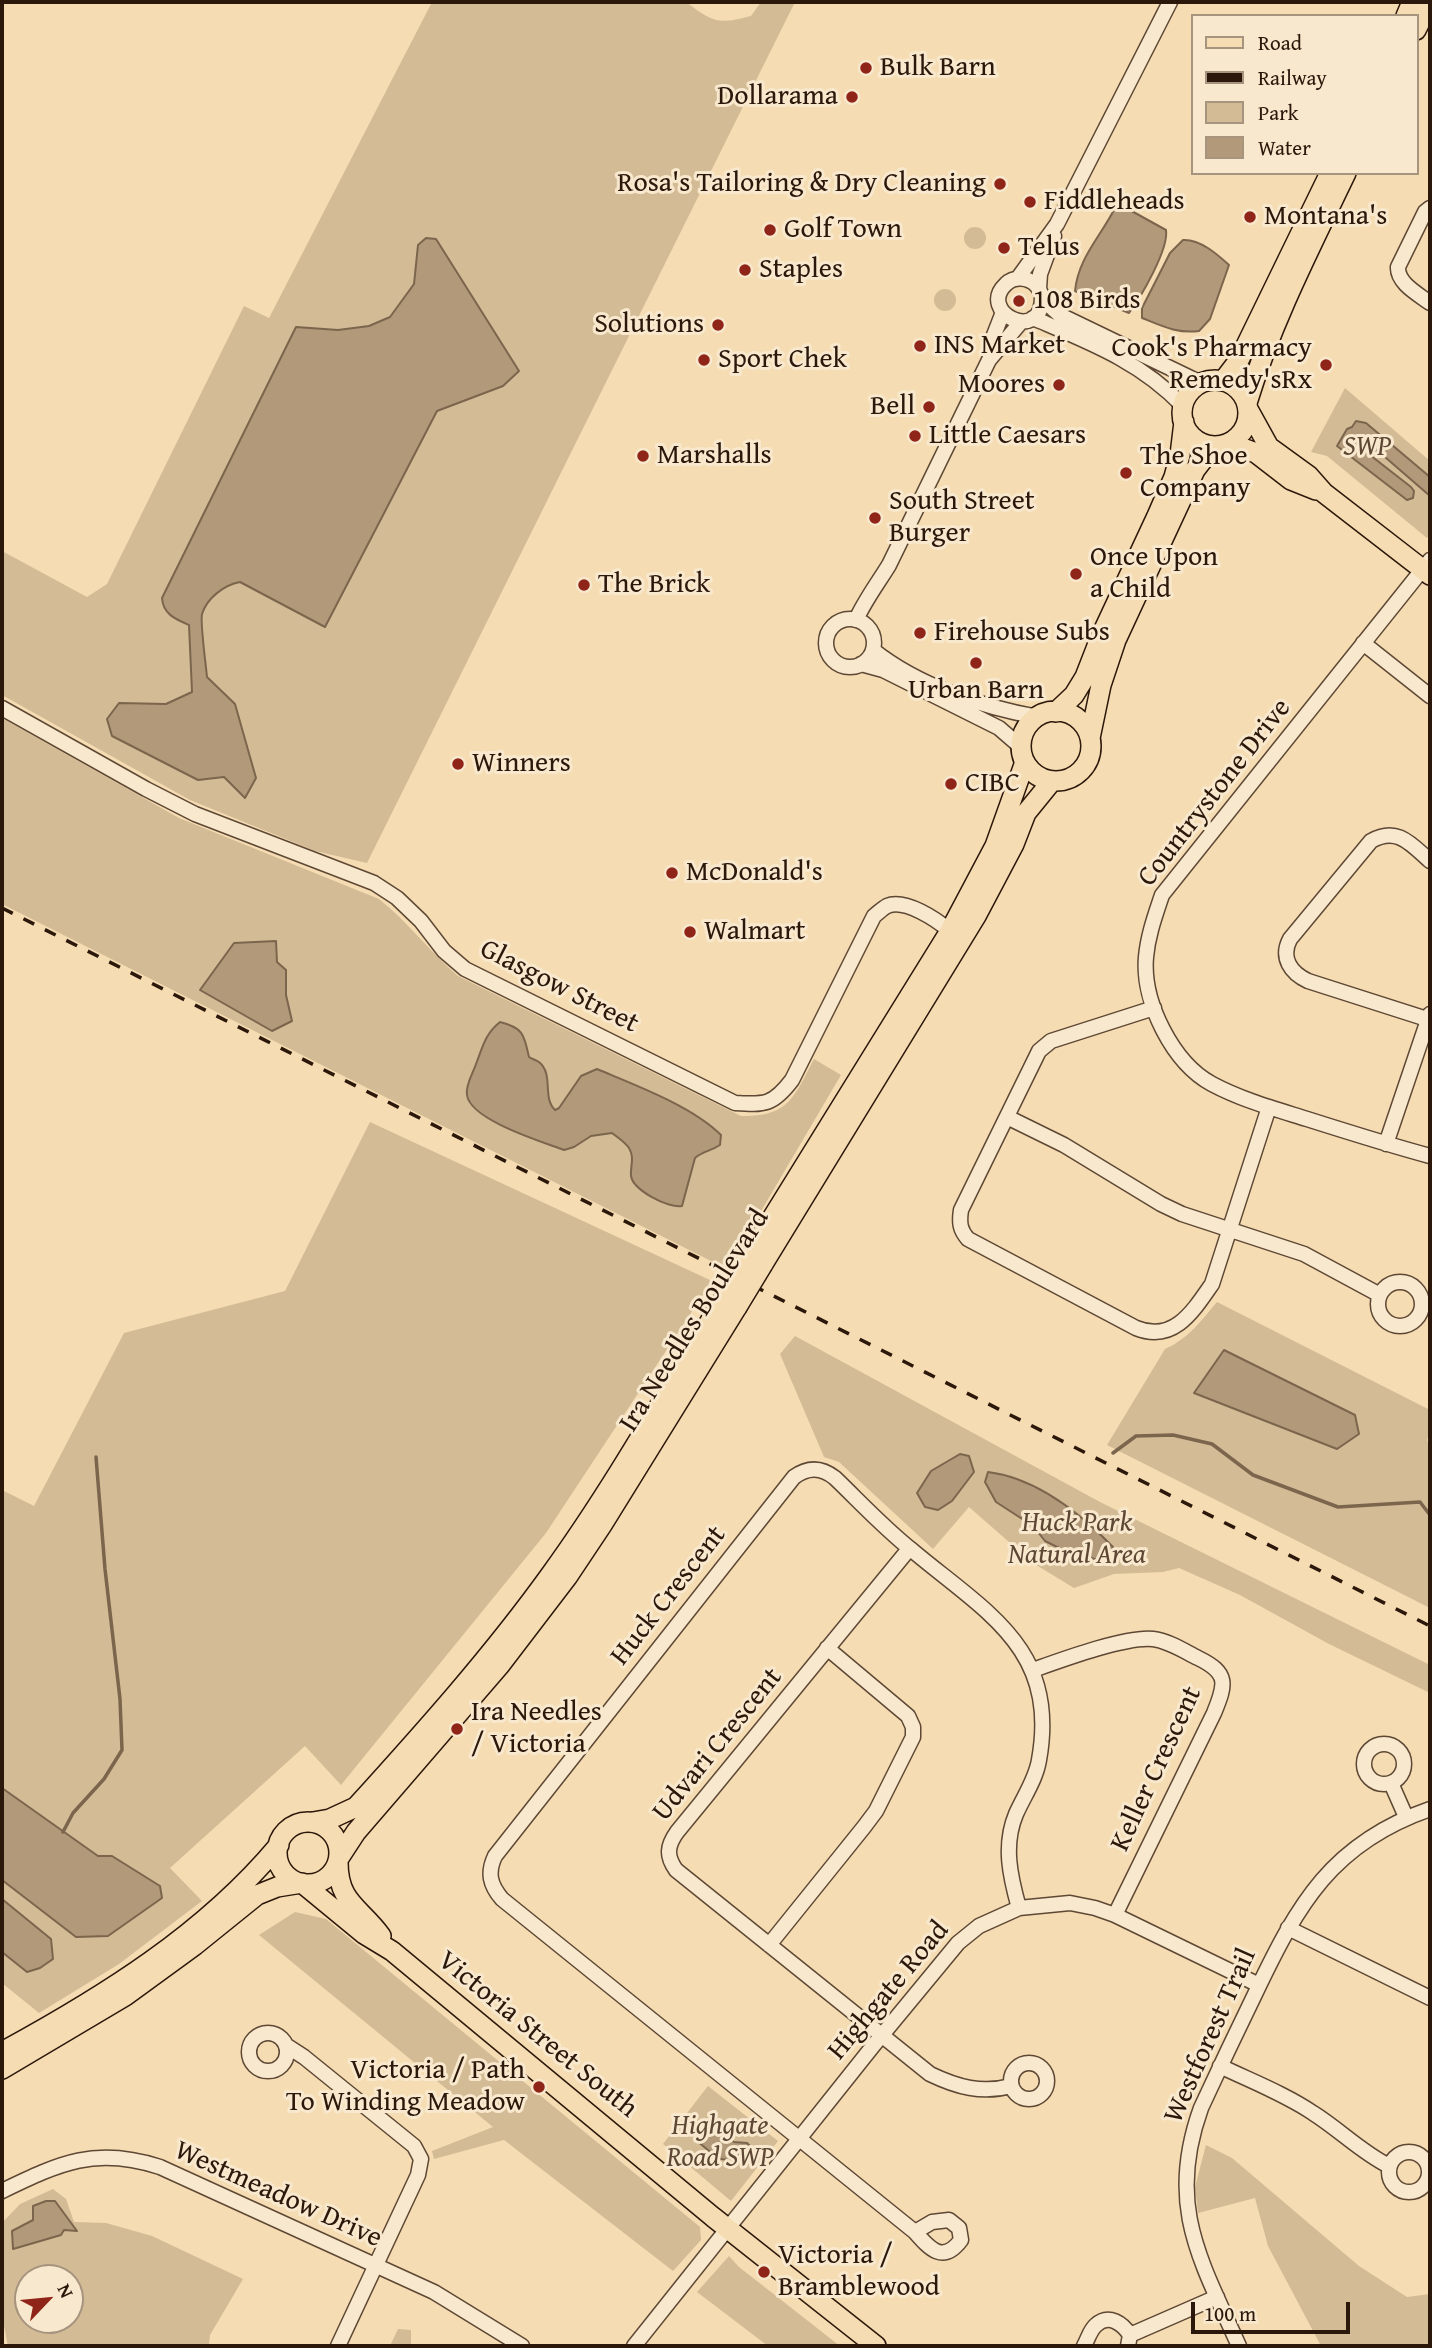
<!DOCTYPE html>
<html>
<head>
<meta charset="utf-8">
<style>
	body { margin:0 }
	#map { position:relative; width:1432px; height:2348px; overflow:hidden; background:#f5dcb2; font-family:"Gentium Book Plus",serif }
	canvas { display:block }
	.frame { position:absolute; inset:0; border:4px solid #2c170b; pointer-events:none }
	.legend { position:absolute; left:1191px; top:14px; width:228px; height:161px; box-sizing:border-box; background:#f8e8cd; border:2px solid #a6947f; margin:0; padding:9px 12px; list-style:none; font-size:21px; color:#2c170b }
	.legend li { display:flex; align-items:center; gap:14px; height:35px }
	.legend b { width:35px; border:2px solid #a6947f }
	.north { position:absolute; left:14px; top:2264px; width:70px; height:70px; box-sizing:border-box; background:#f8e8cd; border:2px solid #a6947f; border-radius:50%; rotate:64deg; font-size:19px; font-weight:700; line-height:28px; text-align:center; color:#2c170b }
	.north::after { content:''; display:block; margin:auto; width:24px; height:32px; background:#8f2418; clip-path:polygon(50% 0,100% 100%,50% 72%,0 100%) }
	.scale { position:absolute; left:1191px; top:2302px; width:159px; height:32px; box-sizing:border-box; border:4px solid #2c170b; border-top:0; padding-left:9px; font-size:21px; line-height:24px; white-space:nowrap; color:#2c170b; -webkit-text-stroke:5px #f8e8cd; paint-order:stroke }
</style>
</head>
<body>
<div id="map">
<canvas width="1432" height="2348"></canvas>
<div class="frame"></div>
<ul class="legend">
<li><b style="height:9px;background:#f5dcb2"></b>Road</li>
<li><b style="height:9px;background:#2c170b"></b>Railway</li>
<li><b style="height:19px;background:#d3bb96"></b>Park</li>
<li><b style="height:19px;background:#b19979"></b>Water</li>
</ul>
<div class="north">N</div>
<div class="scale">100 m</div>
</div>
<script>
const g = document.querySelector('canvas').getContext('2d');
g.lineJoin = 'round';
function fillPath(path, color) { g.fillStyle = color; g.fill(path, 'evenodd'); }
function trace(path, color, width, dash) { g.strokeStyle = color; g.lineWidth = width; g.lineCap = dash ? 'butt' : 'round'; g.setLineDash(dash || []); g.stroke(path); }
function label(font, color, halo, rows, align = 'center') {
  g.font = font + ' "Gentium Book Plus",serif'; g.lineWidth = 6; g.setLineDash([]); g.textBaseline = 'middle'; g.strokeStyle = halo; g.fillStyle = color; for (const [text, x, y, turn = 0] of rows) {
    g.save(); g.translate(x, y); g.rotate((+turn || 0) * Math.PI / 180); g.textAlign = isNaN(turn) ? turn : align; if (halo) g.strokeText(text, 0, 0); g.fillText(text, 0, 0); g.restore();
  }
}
fillPath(new Path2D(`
	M432,2h254c27,20 31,23 65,14l10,-14h34l-428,861 -52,-12 -125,-51 -188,-105v-144l85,46 20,-13 137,-278 25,12zM418,245l85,141 -66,25 -112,216 -85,-45c-16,3 -33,16 -38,32 -2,8 4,52 5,63l28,27 21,74 -12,19 -20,-20 -26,3 -79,-77 47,1 27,-12 -4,-67 -9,-3 115,-294 43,2 31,-4 21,-9 24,-33z
	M964 238a11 11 0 1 1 22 0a11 11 0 1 1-22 0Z
	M934 300a11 11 0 1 1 22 0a11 11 0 1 1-22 0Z
	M1345,388l85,73v73l-3,4 -100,-82 -16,-4z
	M2,718l177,100 200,81c29,23 51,53 79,77l283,140c48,1 53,-19 73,-57l27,16 -114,194 -725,-365z
	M370,1122l342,159 -166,252 -205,252 -36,-39 -135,122 32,33 -83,63 -80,49 -37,-30v-31l25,20 13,-4 11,-29 -49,-40v-19l74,57 22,-80 -96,-69v-298l32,16 90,-173 161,-42z
	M1217,1302l213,108v21l-3,9 3,8v160l-323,-163 58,-96c23,-10 36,-28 52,-47z
	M795,1336l305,166 330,163v28l-101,-49 -89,-49 -61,-27 -16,4 -49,2 -40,14 -41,-25 -64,-56 -36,42 -94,-87 -15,-5 -44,-103z
	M295,1912l31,7 374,308 1,13 -28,31 -169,-131 -70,19 -2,-8 61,-24 -234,-192z
	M708,2086l70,55 -47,60 -68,-57z
	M1206,2145l26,13 127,108 48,31 23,-3v52h-109l-53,-100 -13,-48 -57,15 -3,-26z
	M53,2189l13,10 8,23 32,1 46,13 91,43 -33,56 -1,9 3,2h-204l-6,-30v-93l18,-19zM33,2220l43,11h-64zM28,2278h42v42h-42z
	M729,2256l10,11 101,79h-72l-71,-54z
	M398,2329l13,1v16h-21z`), '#d3bb96');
const water = new Path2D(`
	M1115,208l13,1 38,21c3,19 -25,67 -37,83l-54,-22c3,-33 26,-55 40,-83z
	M426,238l10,1 83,132 -16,15 -66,25 -112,216 -85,-45c-16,3 -33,16 -38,32 -2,8 4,52 5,63l28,27 21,74 -11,20 -21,-21 -26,3 -86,-44 -5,-17 12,-16 47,1 26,-12 -3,-67c-14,-6 -26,-11 -27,-27l134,-271 42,3 31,-4 21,-9 24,-33 4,-39z
	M1183,240c17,-1 34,14 46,25l-19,54 -11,12c-21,3 -37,-5 -57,-13v-10l28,-55z
	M1356,421l10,2 64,54v19l-52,-45h-7l-1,4 41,32 3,4 -1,7 -6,2 -70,-54 10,-17 5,-2z
	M276,941l1,21 9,8v25l6,26 -20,10 -72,-41 34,-47z
	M500,1022c24,6 24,13 29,35 3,2 7,3 10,5 15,12 3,36 16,48l4,-2 22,-32 16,-7c38,16 95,37 124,66l-1,10c-9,6 -17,6 -25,13l-13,48c-13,3 -49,-16 -51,-30 -1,-10 4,-18 -2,-28 -4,-6 -12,-11 -17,-15l-21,3 -17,11 -10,3c-21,-8 -94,-30 -97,-55 -2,-9 6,-22 9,-31 7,-18 9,-30 24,-42z
	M1224,1350l131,65 4,19 -22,15 -143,-56z
	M960,1454l9,2 5,16 -22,29 -14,9 -13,-3 -8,-14 14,-22z
	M988,1472c49,6 92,41 125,75l-5,9 -10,4 -37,-11 -16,-8 -12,-15 -37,-24 -11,-20z
	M2,1788l96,68h14l48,30 2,12 -54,38 -32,1 -74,-57z
	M2,1899l49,40 2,20 -13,9 -13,4 -25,-20z
	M710,2121l24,21 13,1 4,4c-28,21 -29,14 -54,-6l4,-16z
	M46,2201h9l22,30 -13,-1 -3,5 -48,14 -1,-18 21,-11v-14z`);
fillPath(water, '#b19979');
trace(water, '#7c654d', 2);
trace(new Path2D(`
	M1113,1453l23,-17 37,-1 39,9 41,31 85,32 82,-5 10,13
	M63,1832l10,-19 31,-34 18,-29 -2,-51 -15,-130 -9,-112`), '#7c654d', 3.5);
const minor = new Path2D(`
	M1430,208l-5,4 -27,55c-1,16 20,27 32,36
	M1018,278l39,-54 113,-222
	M1039,289l1,-15 14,-38
	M1042,297c0,48 -66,15 -36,-13 8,-8 22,-7 30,1 4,4 5,10 8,14 4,6 10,11 16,16l141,68
	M1033,318c56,24 107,43 150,88
	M990,356l4,-21 9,-23
	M1430,560l-268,335c-7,21 -14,40 -16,62 -4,45 27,106 66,127 30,16 63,25 95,35 41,13 82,26 123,37
	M826 643a24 24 0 1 1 48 0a24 24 0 1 1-48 0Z
	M856,620c9,-20 22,-37 33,-55l100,-205 32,-38
	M1363,643l67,53
	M873,650c45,36 109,57 165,67
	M861,664l22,6 116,58 22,19
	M2,708l144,81 49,25 179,69 23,15 24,23 23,30 21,18 270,134c30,2 38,2 57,-23l82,-164c4,-3 9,-8 13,-10 18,-8 50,14 63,25
	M1430,861c-19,-17 -33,-35 -59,-20l-81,98c-10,19 1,34 18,42l122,39
	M1154,1008l-103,33 -12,10 -78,159c-2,13 -1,20 7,29l168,89c37,15 56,-15 76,-44l57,-177
	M1007,1117l57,28 97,59 21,10 122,40 76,41
	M1386,1144l44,-130
	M1378 1304a22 22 0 1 1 44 0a22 22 0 1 1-44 0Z
	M909,1549l-232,283c-10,14 -11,24 -1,38l254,204c27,13 52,20 81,12
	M1033,1670c28,-10 93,-34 120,-31 16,2 31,12 45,19 31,15 28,26 16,55l-99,202
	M1364 1764a20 20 0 1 1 40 0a20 20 0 1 1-40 0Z
	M1391,1783l15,34
	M1288,1928l142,70
	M769,1945l95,-118 12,-16 37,-74v-10l-5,-11 -81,-68
	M249 2052a19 19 0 1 1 38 0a19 19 0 1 1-38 0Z
	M287,2046l17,11 110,89 7,13 -3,16 -80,171
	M1011 2081a18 18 0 1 1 36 0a18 18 0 1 1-36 0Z
	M1220,2066c31,15 65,28 93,47 27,17 48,39 76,53
	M1389 2172a20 20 0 1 1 40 0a20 20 0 1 1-40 0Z
	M2,2191c58,-28 93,-45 158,-24l274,125 88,54
	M915,2232l17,-10 17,-2 10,8 2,12c-18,24 -31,9 -46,-8l-413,-333c-12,-14 -15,-26 -7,-43l299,-379c14,-10 27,-10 41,1 25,24 50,51 78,73 74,62 146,98 126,209 -3,19 -15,36 -23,54 -13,31 -6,62 3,94
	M1130,2335l87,-38
	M634,2346l239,-300 85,-103 21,-17 40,-18 51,-5 25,5 20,7 144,70
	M1084,2346c4,-7 6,-16 12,-21 13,-12 27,-1 34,10l-2,11
	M1239,2346c-39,-87 -73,-141 -38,-238 18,-39 36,-77 55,-116 42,-88 76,-149 174,-183`);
const major = new Path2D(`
	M1406,16l6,-14
	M1416,30l14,-28
	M1182 413a33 33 0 1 1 66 0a33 33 0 1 1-66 0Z
	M1223,381l16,-21 91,-187
	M1247,403c24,-79 63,-155 99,-230
	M1248,409l21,38 40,29 15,17 106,82
	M1229,443l27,10 35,27 25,10
	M1021 746a35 35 0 1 1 70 0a35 35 0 1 1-70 0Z
	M1056,712l18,-17 11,-18 16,-41 56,-120 17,-39 6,-22 4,-33
	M1090,738l11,-53 15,-45 79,-170 10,-13 16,-11
	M748,1257l202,-326 45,-85 30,-84
	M763,1264l213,-348 38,-72 12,-31 26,-32
	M313,1822l17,-3 26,-12c68,-75 136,-151 195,-233 63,-87 116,-182 172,-274
	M277 1853a31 31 0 1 1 62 0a31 31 0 1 1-62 0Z
	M339,1858l17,-26 144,-167 68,-89 34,-51 135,-218
	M338,1862c0,41 22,45 43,74
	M302,1883l62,51 28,17 321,266 163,129
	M2,2052c101,-55 203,-118 277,-207
	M2,2069l123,-73 70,-51 62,-50 20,-8 25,-4`);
trace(minor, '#5e4835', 17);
trace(major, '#2c170b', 22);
trace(minor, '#f8e8cd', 14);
trace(major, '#f5dcb2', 19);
trace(new Path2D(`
	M2,908l1428,718`), '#2c170b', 3.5, [12, 12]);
const majorBridge = new Path2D(`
	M723,1300l25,-43
	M737,1307l26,-43`);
trace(majorBridge, '#2c170b', 22, []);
trace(majorBridge, '#f5dcb2', 19);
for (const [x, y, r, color] of [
	[866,68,7,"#8f2418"],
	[852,97,7,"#8f2418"],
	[1000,184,7,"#8f2418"],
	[1030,202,7,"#8f2418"],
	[1250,217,7,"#8f2418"],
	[770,230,7,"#8f2418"],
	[1004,248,7,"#8f2418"],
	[745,270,7,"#8f2418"],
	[1019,301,7,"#8f2418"],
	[718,325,7,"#8f2418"],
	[920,346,7,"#8f2418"],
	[704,360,7,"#8f2418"],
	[1326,365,7,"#8f2418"],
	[1059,385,7,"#8f2418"],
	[929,407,7,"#8f2418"],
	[915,436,7,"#8f2418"],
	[643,456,7,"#8f2418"],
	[1126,473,7,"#8f2418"],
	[875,518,7,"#8f2418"],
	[1076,574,7,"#8f2418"],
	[584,585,7,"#8f2418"],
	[920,633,7,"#8f2418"],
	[976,663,7,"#8f2418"],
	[458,764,7,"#8f2418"],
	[951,784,7,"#8f2418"],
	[672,873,7,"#8f2418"],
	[690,932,7,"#8f2418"],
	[457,1729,7,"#8f2418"],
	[539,2087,7,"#8f2418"],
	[764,2272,7,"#8f2418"]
]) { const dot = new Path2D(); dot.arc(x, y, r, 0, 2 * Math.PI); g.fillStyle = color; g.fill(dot); trace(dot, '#f8e8cd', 2.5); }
label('28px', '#2c170b', '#f8e8cd', [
	["Bulk Barn",880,68],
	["Dollarama",838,97,"right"],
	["Rosa's Tailoring & Dry Cleaning",986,184,"right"],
	["Fiddleheads",1044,202],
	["Montana's",1264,217],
	["Golf Town",784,230],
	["Telus",1018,248],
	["Staples",759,270],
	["108 Birds",1033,301],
	["Solutions",704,325,"right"],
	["INS Market",934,346],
	["Cook's Pharmacy",1312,349,"right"],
	["Remedy'sRx",1312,381,"right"],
	["Sport Chek",718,360],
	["Moores",1045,385,"right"],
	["Bell",915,407,"right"],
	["Little Caesars",929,436],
	["Marshalls",657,456],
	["The Shoe",1140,457],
	["Company",1140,489],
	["South Street",889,502],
	["Burger",889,534],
	["Once Upon",1090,558],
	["a Child",1090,590],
	["The Brick",598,585],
	["Firehouse Subs",934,633],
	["Urban Barn",976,691,"center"],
	["Winners",472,764],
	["CIBC",965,784],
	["McDonald's",686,873],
	["Walmart",704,932],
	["Ira Needles",471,1713],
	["/ Victoria",471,1745],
	["Victoria / Path",525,2071,"right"],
	["To Winding Meadow",525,2103,"right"],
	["Victoria /",778,2256],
	["Bramblewood",778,2288]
], 'left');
label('italic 28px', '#5e4835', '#f8e8cd', [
	["SWP",1367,448],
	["Huck Park",1077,1524],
	["Natural Area",1077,1556],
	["Highgate",720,2127],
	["Road SWP",720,2159]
]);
label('28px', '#2c170b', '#f8e8cd', [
	["Countrystone Drive",1215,793,-52],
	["Glasgow Street",559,987,27],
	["Ira Needles Boulevard",695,1321,-58],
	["Huck Crescent",669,1596,-52],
	["Udvari Crescent",718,1745,-51],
	["Keller Crescent",1157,1769,-65],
	["Highgate Road",889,1991,-50],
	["Victoria Street South",537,2035,39],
	["Westforest Trail",1211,2036,-66],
	["Westmeadow Drive",278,2195,24]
]);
</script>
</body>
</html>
